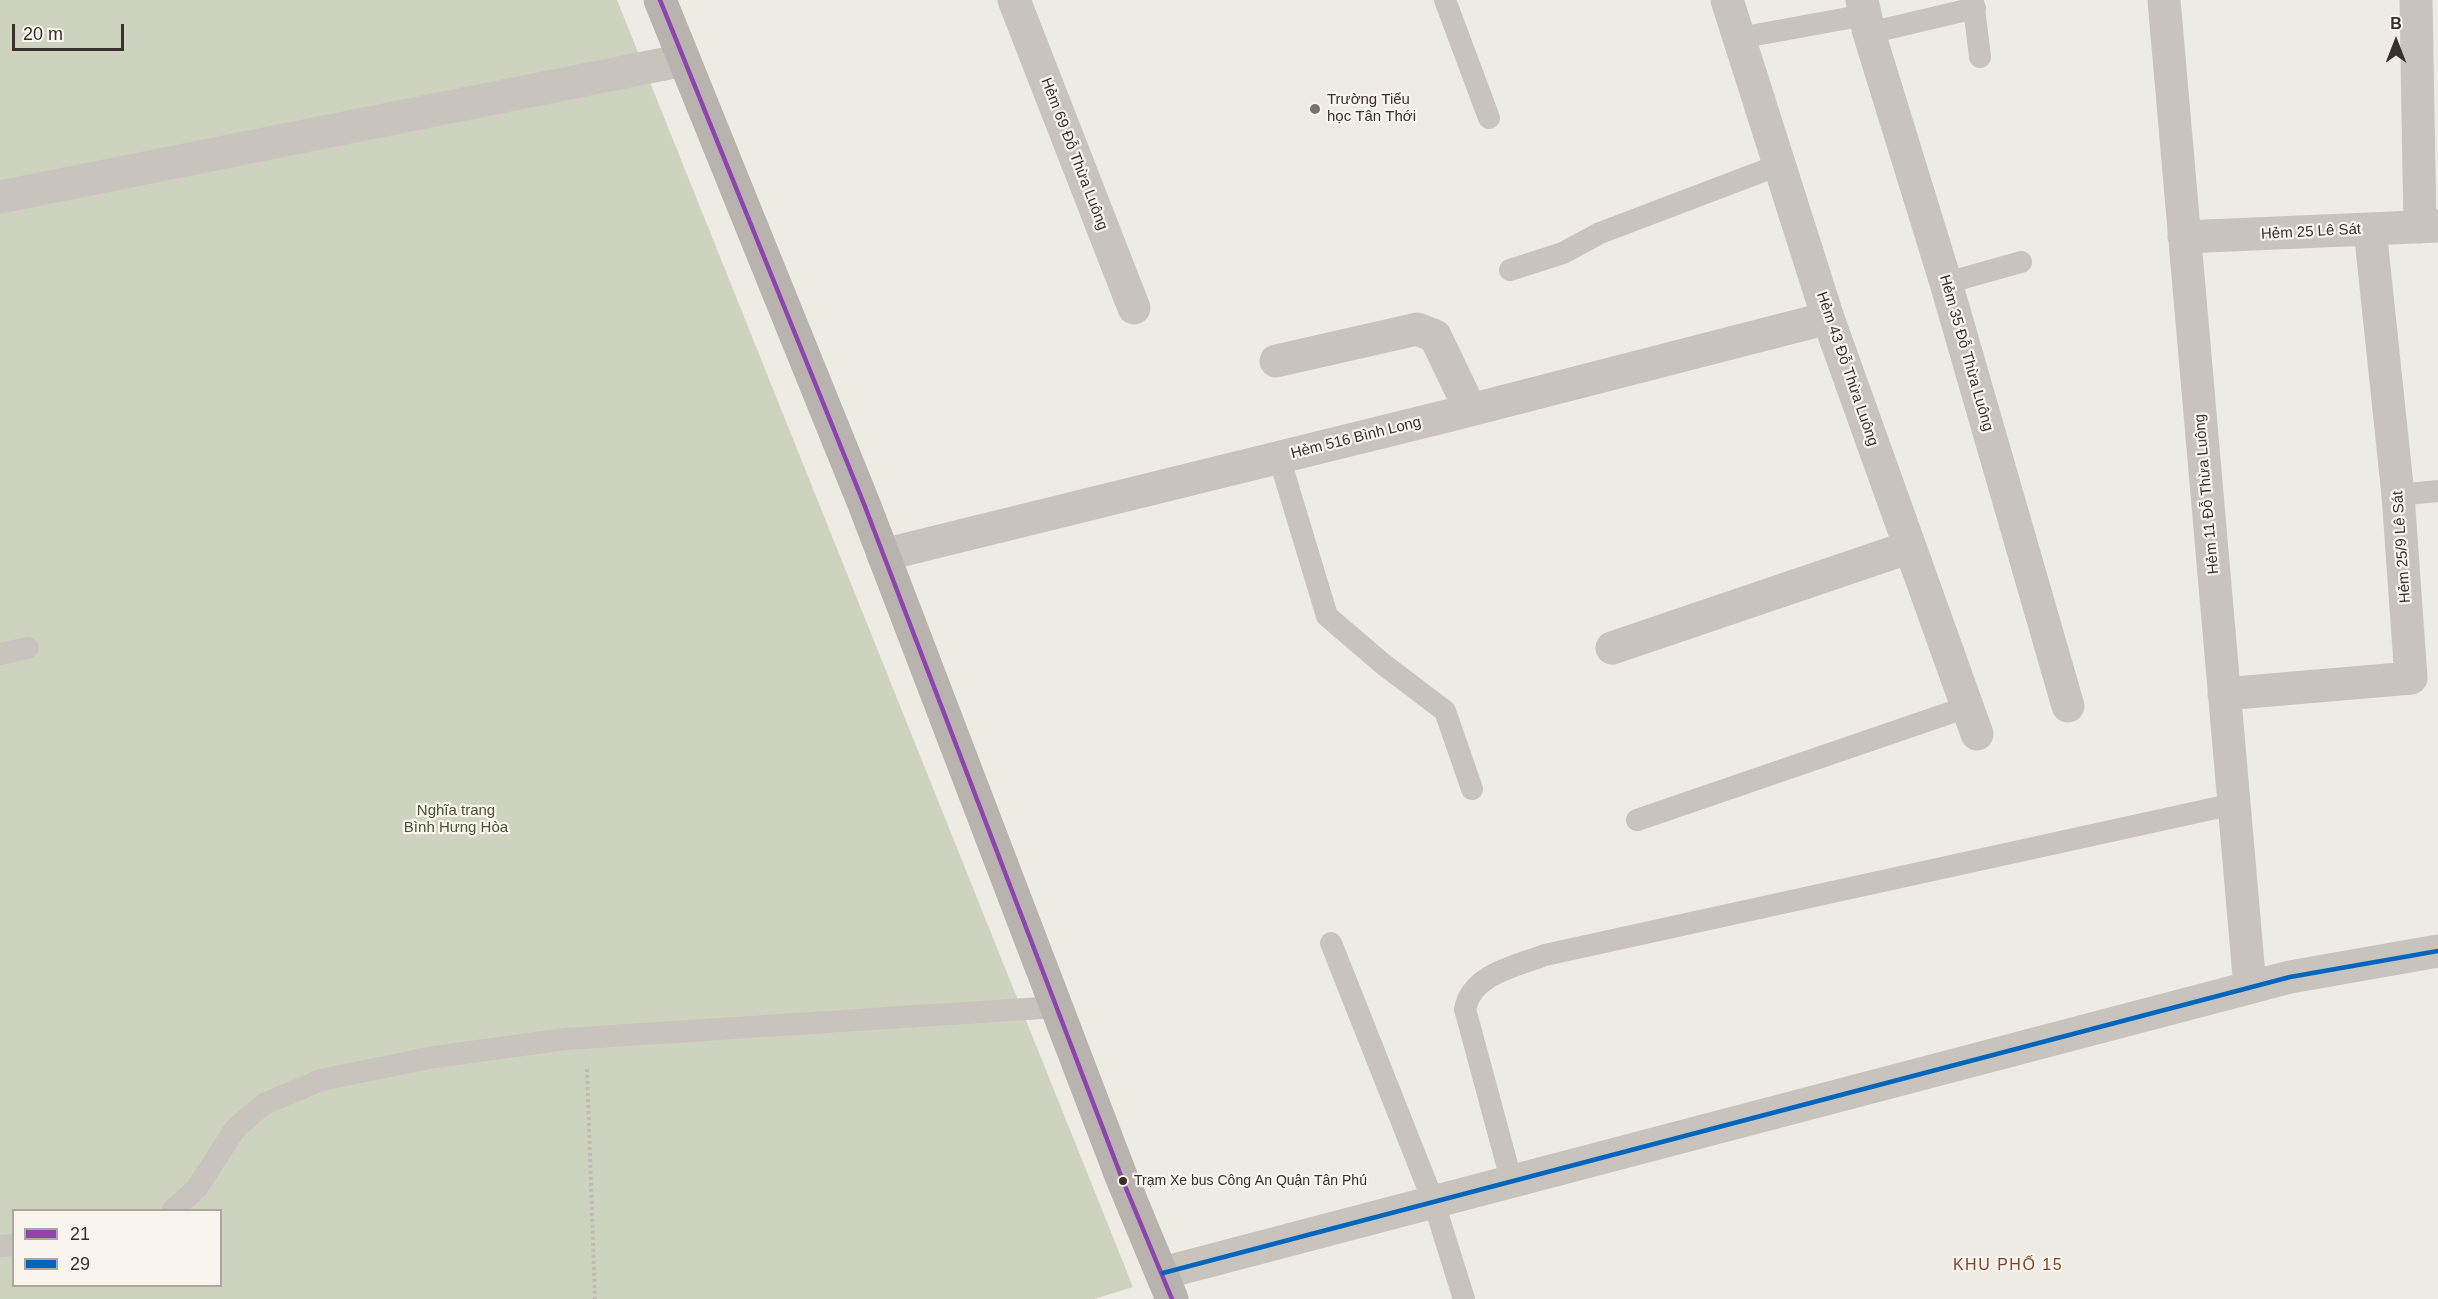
<!DOCTYPE html>
<html>
<head>
<meta charset="utf-8">
<style>
	body { margin:0 }
	#map { position:relative; width:2438px; height:1299px; overflow:hidden; background:#eeeae4; font-family:Arial,sans-serif }
	canvas { display:block }
	.legend { position:absolute; left:12px; top:1209px; width:210px; height:78px; box-sizing:border-box; background:#f9f4ed; border:2px solid #aca69f; margin:0; padding:8px 10px; list-style:none; font-size:18px; color:#38302b }
	.legend li { display:flex; align-items:center; gap:12px; height:30px }
	.legend b { width:30px; border:2px solid #aca69f }
	.north { position:absolute; left:2366px; top:12px; width:60px; height:60px; -webkit-text-stroke:4px #f9f4ed; paint-order:stroke; rotate:0deg; font-size:16px; font-weight:700; line-height:24px; text-align:center; color:#38302b }
	.north::after { content:''; display:block; margin:auto; width:21px; height:27px; background:#38302b; clip-path:polygon(50% 0,100% 100%,50% 72%,0 100%) }
	.scale { position:absolute; left:12px; top:24px; width:112px; height:27px; box-sizing:border-box; border:3px solid #38302b; border-top:0; padding-left:8px; font-size:18px; line-height:21px; white-space:nowrap; color:#38302b; -webkit-text-stroke:4px #f9f4ed; paint-order:stroke }
</style>
</head>
<body>
<div id="map">
<canvas width="2438" height="1299"></canvas>
<ul class="legend">
<li><b style="height:8px;background:#8e44ad"></b>21</li>
<li><b style="height:8px;background:#0065bd"></b>29</li>
</ul>
<div class="north">B</div>
<div class="scale">20 m</div>
</div>
<script>
const g = document.querySelector('canvas').getContext('2d');
g.lineJoin = 'round';
function fillPath(path, color) { g.fillStyle = color; g.fill(path, 'evenodd'); }
function trace(path, color, width, dash) { g.strokeStyle = color; g.lineWidth = width; g.lineCap = dash ? 'butt' : 'round'; g.setLineDash(dash || []); g.stroke(path); }
function label(font, color, halo, rows, align = 'center') {
  g.font = font + ' Arial,sans-serif'; g.lineWidth = 4.5; g.setLineDash([]); g.textBaseline = 'middle'; g.strokeStyle = halo; g.fillStyle = color; for (const [text, x, y, turn = 0] of rows) {
    g.save(); g.translate(x, y); g.rotate((+turn || 0) * Math.PI / 180); g.textAlign = isNaN(turn) ? turn : align; if (halo) g.strokeText(text, 0, 0); g.fillText(text, 0, 0); g.restore();
  }
}
fillPath(new Path2D(`
	M0,0h617l516,1287 -39,12h-1094zM14,1210h206v76h-206z`), '#ced3bf');
trace(new Path2D(`
	M587,1069l8,230`), '#c0bbb6', 4, [3, 3]);
trace(new Path2D(`
	M1445,0l44,118
	M1973,0l7,57
	M1869,33l106,-25
	M1739,38l126,-23
	M1510,270l53,-17 37,-20 179,-68
	M1946,283l75,-21
	M1279,457l48,159 56,48 62,47 27,78
	M2398,495l40,-4
	M0,654l28,-6
	M1637,820l330,-113
	M1331,943l103,260 30,96
	M1512,1183l-47,-174c7,-35 51,-43 80,-54l689,-151
	M173,1210l24,-22 38,-59 29,-25 57,-24 113,-23 132,-18 491,-32
	M0,1246l14,-1`), '#c8c3bd', 22);
trace(new Path2D(`
	M1014,0l120,308
	M1727,0l101,318 149,416
	M1862,0l7,33 77,250 122,423
	M2164,0l86,987
	M2416,0l4,227
	M0,197l684,-137
	M2184,237l254,-11
	M1276,361l141,-32 18,7 35,73
	M883,555l564,-139 381,-98
	M1612,648l298,-101
	M2224,694l187,-16 -13,-183 -28,-266
	M1163,1273l1127,-296 148,-26`), '#c8c3bd', 33);
trace(new Path2D(`
	M660,0l204,504 259,677 49,118`), '#b8b3ae', 33);
trace(new Path2D(`
	M660,0l204,504 259,677 49,118`), '#8e44ad', 4.5);
trace(new Path2D(`
	M1163,1273l1127,-296 148,-26`), '#0065bd', 4.5);
for (const [x, y, r, color] of [
	[1315,109,6,"#78716c"],
	[1123,1181,5,"#38302b"]
]) { const dot = new Path2D(); dot.arc(x, y, r, 0, 2 * Math.PI); g.fillStyle = color; g.fill(dot); trace(dot, '#f9f4ed', 2); }
label('14px', '#38302b', '#f9f4ed', [
	["Trạm Xe bus Công An Quận Tân Phú",1134,1181]
], 'left');
label('15px', '#38302b', '#f9f4ed', [
	["Trường Tiểu",1327,100],
	["học Tân Thới",1327,117]
], 'left');
label('15px', '#38302b', '#f9f4ed', [
	["Hẻm 69 Đỗ Thừa Luông",1074,154,69],
	["Hẻm 25 Lê Sát",2311,232,-3],
	["Hẻm 35 Đỗ Thừa Luông",1966,353,74],
	["Hẻm 43 Đỗ Thừa Luông",1847,369,71],
	["Hẻm 516 Bình Long",1356,438,-14],
	["Hẻm 11 Đỗ Thừa Luông",2207,494,-95],
	["Hẻm 25/9 Lê Sát",2402,547,-94]
]);
label('15px', '#455530', '#f9f4ed', [
	["Nghĩa trang",456,811],
	["Bình Hưng Hòa",456,828]
]);
g.letterSpacing = '1.5px';
label('16px', '#824429', '#f9f4ed', [
	["KHU PHỐ 15",2008,1266]
]);
g.letterSpacing = '0px';
</script>
</body>
</html>
